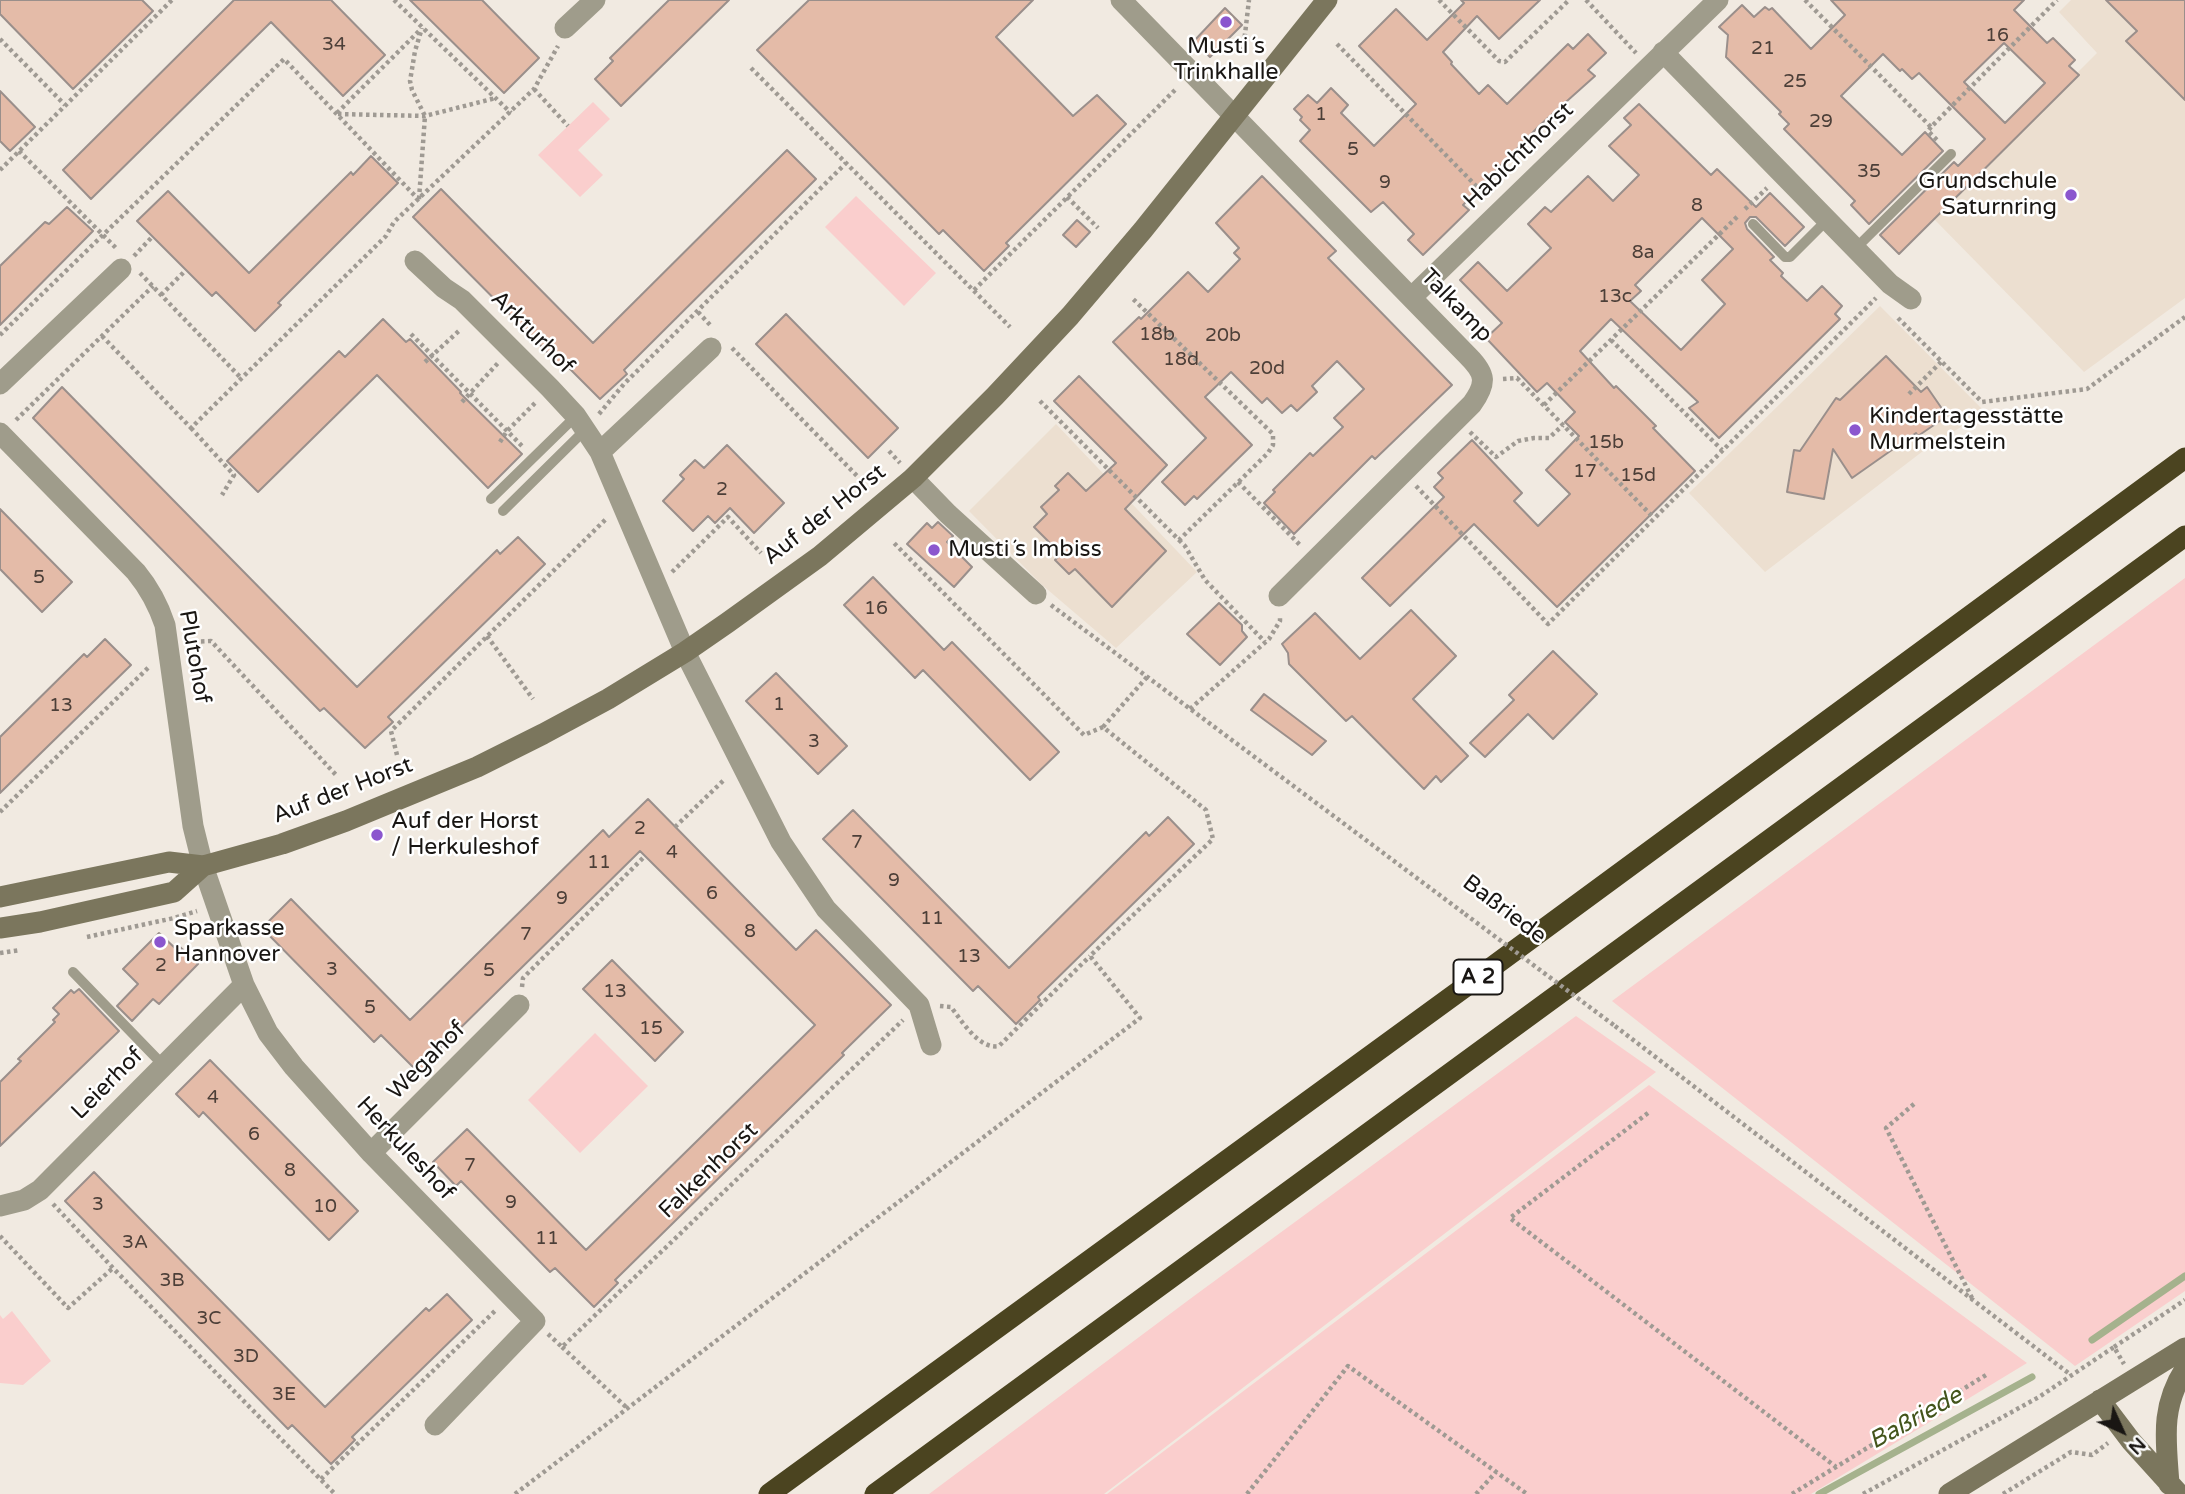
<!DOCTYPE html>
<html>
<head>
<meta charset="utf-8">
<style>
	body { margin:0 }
	#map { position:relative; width:2185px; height:1494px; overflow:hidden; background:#f1eae1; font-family:"Varela Round",sans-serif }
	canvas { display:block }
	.north { position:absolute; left:2087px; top:1396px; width:70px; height:70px; -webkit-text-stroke:5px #fff; paint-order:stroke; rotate:135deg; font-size:19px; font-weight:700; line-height:28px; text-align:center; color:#191613 }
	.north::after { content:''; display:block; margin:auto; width:24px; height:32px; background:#191613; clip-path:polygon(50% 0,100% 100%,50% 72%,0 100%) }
</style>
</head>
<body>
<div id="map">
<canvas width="2185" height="1494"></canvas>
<div class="north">N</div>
</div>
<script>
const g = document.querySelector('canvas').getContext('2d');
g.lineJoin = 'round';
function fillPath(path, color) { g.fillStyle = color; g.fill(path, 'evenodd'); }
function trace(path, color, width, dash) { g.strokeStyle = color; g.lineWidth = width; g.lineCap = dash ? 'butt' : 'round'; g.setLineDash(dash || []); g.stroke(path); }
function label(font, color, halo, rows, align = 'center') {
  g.font = font + ' "Varela Round",sans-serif'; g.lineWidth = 5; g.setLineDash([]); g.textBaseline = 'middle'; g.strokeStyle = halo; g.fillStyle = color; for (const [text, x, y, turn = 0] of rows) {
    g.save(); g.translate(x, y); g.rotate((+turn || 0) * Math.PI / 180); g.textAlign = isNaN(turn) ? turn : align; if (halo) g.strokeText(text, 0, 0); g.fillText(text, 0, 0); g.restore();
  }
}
fillPath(new Path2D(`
	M2071,0h114v298l-101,74 -151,-154 145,-142 -1,-3 20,-20 -38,-41z
	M1880,306l105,106 -58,36 -162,124 -76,-79z
	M1056,424l141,148 -81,76 -75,-64 -72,-73z`), '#ecdfd0');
fillPath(new Path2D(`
	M593,102l17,17 -32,31 25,25 -23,22 -42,-42z
	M856,196l80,77 -32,33 -79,-79z
	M2185,578v713l-110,75 -463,-365z
	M1576,1016l80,56 -552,422h-175l265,-198z
	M595,1033l53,53 -68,67 -52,-53z
	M1649,1085l378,278 -216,131h-704z
	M12,1311l39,50 -28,24 -23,-2v-68l3,4z`), '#facecd');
trace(new Path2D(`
	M2092,1340l93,-64
	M1819,1494l213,-117`), '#a5b28d', 7);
const building = new Path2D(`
	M0,0h142l11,11 -80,78 -73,-75z
	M234,0h97l54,55 -42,41 -72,-74 -180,177 -28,-29z
	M410,0h72l57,58 -35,35z
	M669,0h60l-108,106 -26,-27 18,-18 -3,-3z
	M809,0h224l-37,37 77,79 24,-21 29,29 -120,119 3,3 -25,25 -41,-41 -4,4 -182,-184z
	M1461,0h79l-41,39 -22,-23 -34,36 9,10 -1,2 28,30 9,-9 19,19 61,-60 5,5 15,-15 18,19 -18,17 7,6 -56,50 -76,79 6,5 -46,45 -15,-15 6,-6 -31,-32 -12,10 -71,-71 10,-11 -10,-10 2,-3 -8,-8 14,-14 9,8 14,-15 17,17 -7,8 33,33 42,-42 -57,-58 37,-37 31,31 37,-37z
	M1831,0h193l-10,10 33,33 6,-5 22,22 -6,6 10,9 -180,179 -19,-19 74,-73 4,4 27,-27 -66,-66 -7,6 -10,-10 -2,2 -17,-17 -42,42 61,59 23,-23 18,19 -74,73 -18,-19 4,-4 -71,-72 5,-5 -10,-10 2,-2 -55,-55 2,-22 -9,-8 23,-22 12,12 11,-10 4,3 3,-2 39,41 34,-34zM2004,43l41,40 -40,40 -41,-41z
	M2106,0h79v100l-59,-59 11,-10z
	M1225,8l17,17 -32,32 -16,-16z
	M0,91l35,36 -25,24 -10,-10z
	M1639,104l72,71 6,-6 39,38 14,-14 34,34 -19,19 -29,-29h-6l-5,6 2,6 27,28 -4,3 13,13 -2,3 26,25 15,-15 20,20 -7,8 5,5 -121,119 -30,-30 9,-6 -87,-83 -31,32 34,37 2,-2 40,40 -3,2 42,43 -138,136 -83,-83 -84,82 -28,-28 82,-81 -10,-10 9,-9 -5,-5 34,-33 50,53 -8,8 24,25 32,-32 -24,-24 33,-34 -14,-14 10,-10 -28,-29 -10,9 -51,-54 16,-15 -42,-43 18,-18 29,29 44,-43 -23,-24 17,-17 6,5 37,-36 25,25 26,-26 -30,-29 22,-21 -7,-7zM1702,218l31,31 -31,31 23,24 -44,46 -51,-49 11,-10 -6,-6z
	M787,150l29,29 -192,191 3,4 -27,25 -38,-38 -3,3 -146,-147 28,-28 152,154z
	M371,156l27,27 -120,120 3,2 -26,26 -39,-39 -4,4 -75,-75 31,-30 81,82 102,-101 2,3z
	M1262,176l74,75 -8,7 124,127 -77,74 -3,-3 -78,78 -30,-31 11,-11 -2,-2 37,-37 3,3 30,-29 -9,-9 30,-29 -27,-28 -25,25 5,6 -20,19 -6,-6 -9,8 -15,-15 -5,5 -31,-31 -26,25 47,48 -55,54 -3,-3 -9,9 -23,-23 44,-44 -93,-96 26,-25 2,2 47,-47 20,20 32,-33 -6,-6 5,-5 -23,-25z
	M67,207l26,24 -93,94v-59l45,-44 4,2z
	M1077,220l13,12 -14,15 -13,-12z
	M786,314l112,114 -30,30 -112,-114z
	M383,319l23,23 4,-3 51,53 -1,1 62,61 -34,34 -111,-113 -119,117 -31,-31 112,-110 6,6z
	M1886,356l35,36 6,-5 20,29 -29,20 -2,-3 -64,45 -19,-29 -9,50 -37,-7 7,-42 6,1 36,-53 4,2z
	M1079,376l88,89 -42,44 41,42 -54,56 -37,-38 -6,5 -14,-14 6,-6 -27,-27 13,-13 -6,-7 18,-17 -4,-4 13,-13 18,18 30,-28 -62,-62z
	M62,387l295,300 140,-137 3,4 18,-17 27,27 -157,153 5,5 -28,26 -41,-40 -4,3 -287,-293z
	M727,445l57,58 -30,30 -24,-25 -15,15 -7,-7 -15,15 -30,-30 21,-22 -4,-4 15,-15 9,8z
	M0,509l72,73 -30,30 -42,-43z
	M938,522l15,14 -6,6 25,25 -18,20 -47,-43 20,-21 5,5z
	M873,577l71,73 8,-8 107,110 -29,28 -107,-110 -8,8 -71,-73z
	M1219,603l23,22v6l5,6 -27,28 -33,-31z
	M1411,610l45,46 -43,43 55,57 -27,26 -5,-6 -12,13 -72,-73 -6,5 -57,-57 -1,-11 -6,-9 33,-31 45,46z
	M105,639l26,26 -131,128v-56l84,-83 3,3z
	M1553,651l44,43 -44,45 -25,-25 -43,43 -15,-14 44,-43 -5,-5z
	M776,673l71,73 -29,28 -72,-73z
	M1264,694l62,47 -14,14 -61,-45z
	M648,799l148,151 20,-20 75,75 -49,48 2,2 -229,225 3,3 -24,24 -39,-39 -5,4 -89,-91 -5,5 -23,-24 34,-33 119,121 229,-225 -175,-174 -201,198 3,4 -22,21 -39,-39 -7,7 -112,-114 29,-29 119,121 193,-190 6,7z
	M853,810l156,158 137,-136 3,4 19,-19 26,27 -156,153 2,3 -24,24 -38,-38 -5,5 -150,-152z
	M159,933l17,16 3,-3 19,18 -39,40 -6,-5 -21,22 -15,-15 21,-22 -15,-15z
	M612,960l71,72 -28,29 -72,-72z
	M79,989l40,42 -119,115v-64l21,-21 -3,-2 37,-37 -2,-2 6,-6 -6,-6 18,-18 3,3z
	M210,1060l148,151 -29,29 -126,-128 -4,5 -23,-23z
	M94,1172l231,235 101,-99 3,3 18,-17 25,26 -120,117 3,3 -24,24 -39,-39 -4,4 -223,-228z`);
fillPath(building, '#e4bba8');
trace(building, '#9a8f8b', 2);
trace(new Path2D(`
	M394,0l117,113
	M1439,0l60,61 6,1 64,-62
	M1586,0l50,53
	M1805,0l126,127 126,-127
	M0,39l65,66
	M1337,44l150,153
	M1243,51l6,-51
	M751,68l259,259
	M534,89l34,37
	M337,113l83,-83
	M338,114l87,2 71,-18
	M1931,127l-3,4 11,11
	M19,151l98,98
	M0,170l172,-170
	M1067,197l31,31
	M419,199l6,-83 -13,-26 -2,-9 5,-30 7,-23
	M1745,209l22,-21
	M134,256l19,-20
	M140,273l101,105
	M974,290l203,-202
	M161,295l25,-25
	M698,312l13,14
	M1898,318l84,84 105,-13 98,-72
	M411,334l112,113
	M0,335l284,-276 135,141
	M102,336l89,92 195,-192 8,-14 140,-133 24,-43
	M1611,340l111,110
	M732,348l127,130
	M425,362l36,-33
	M1503,379l14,-1 137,140
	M1909,394l32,-32
	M1040,401l139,139 89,-87 5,-8v-11l-142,-137
	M462,402l36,-39
	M1544,405l195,-190
	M599,414l25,-30 222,-221
	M16,420l137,-134
	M191,428l43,47 -12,20
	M1470,432l26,25 22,-16 16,-3h15l14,-13
	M500,442l7,-11 30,-30
	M889,451l11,12
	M1238,482l62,63
	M1416,486l132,138 328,-326
	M1179,540l6,6 20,34 60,62
	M672,572l56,-55 33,36
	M1051,605l414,309
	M487,636l46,63
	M187,642l24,-1 126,135
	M1190,709l79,-70 11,-18v-5
	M1103,727l44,-50
	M397,755l-6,-24 216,-213
	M0,812l150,-146
	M675,827l50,-48
	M87,937l87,-19 23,-7
	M0,953l20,-3
	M522,987l1,-9 122,-122
	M940,1006l11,1c11,14 28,43 48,39l91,-90
	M1615,1026l456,349
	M1914,1104l-28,24 86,170
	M1648,1113l-138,105 326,249
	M53,1204l60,64 222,226
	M0,1236l68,72 45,-40
	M548,1334l14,13 341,-327
	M562,1347l65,61
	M2114,1347l71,-47
	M321,1479l176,-170
	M515,1494l625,-476 -50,-62 123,-117 -7,-29 -103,-83 -19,8 -192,-194
	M1247,1494l101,-128 179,128
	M1476,1494l20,-22
	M1792,1494l194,-119
	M1863,1494l176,-97 75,-50 10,17
	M2003,1494l68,-42 21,3 16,-12`), '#9f9a93', 4.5, [3.5, 3.5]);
trace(new Path2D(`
	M1753,224l32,33h5l38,-38
	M1856,248l95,-94
	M491,499l85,-83
	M503,511l82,-81
	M73,972l91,94`), '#9f9c8b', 10);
trace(new Path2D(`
	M1121,0l347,356c18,18 19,27 4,48l-193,192
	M565,28l30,-28
	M1663,52l227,232 21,15
	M415,261l29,27 18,12 88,88 26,28 24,36 85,200 96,190 45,67 93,96 12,40
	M1412,297l306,-297
	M0,384l121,-115
	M0,433l136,139c14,17 22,32 29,53l28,201 10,40 41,119 24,48 26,34 77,86 164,168 -100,104
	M600,452l111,-104
	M913,478l35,36 88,80
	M371,1153l148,-148
	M0,1206l24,-6 16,-10 204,-205`), '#9f9c8b', 21);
trace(new Path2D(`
	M0,897l169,-35 34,4 79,-22 64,-23 131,-54 66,-33 65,-35 77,-47 42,-29 93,-67 93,-78 82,-82 75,-80 73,-86 184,-230
	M0,928l40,-6 134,-30 29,-26
	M2100,1400l31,41 48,53
	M2169,1484c-3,-44 -9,-76 16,-115
	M1949,1494l236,-146`), '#7b765d', 21);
trace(new Path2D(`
	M769,1494l711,-518 705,-518
	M875,1494l1310,-958`), '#4b4420', 21);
trace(new Path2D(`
	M1465,914l150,112`), '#9f9a93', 4.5, [3.5, 3.5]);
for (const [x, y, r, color] of [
	[1226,22,7,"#8b56ce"],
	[2071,195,7,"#8b56ce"],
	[1855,430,7,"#8b56ce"],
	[934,550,7,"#8b56ce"],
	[377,835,7,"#8b56ce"],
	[160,942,7,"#8b56ce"]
]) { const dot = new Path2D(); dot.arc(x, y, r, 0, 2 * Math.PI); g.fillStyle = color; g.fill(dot); trace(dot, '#fff', 2.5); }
label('19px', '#4c3f38', null, [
	["16",1997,36],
	["34",334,45],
	["21",1763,49],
	["25",1795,82],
	["1",1321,115],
	["29",1821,122],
	["5",1353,150],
	["35",1869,172],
	["9",1385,183],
	["8",1697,206],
	["8a",1643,253],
	["13c",1615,297],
	["18b",1157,335],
	["20b",1223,336],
	["18d",1181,360],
	["20d",1267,369],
	["15b",1606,443],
	["17",1585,472],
	["15d",1638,476],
	["2",722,490],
	["5",39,578],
	["16",876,609],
	["1",779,705],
	["13",61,706],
	["3",814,742],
	["2",640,829],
	["7",857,843],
	["4",672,853],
	["11",599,863],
	["9",894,881],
	["6",712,894],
	["9",562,899],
	["11",932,919],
	["8",750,932],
	["7",526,935],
	["13",969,957],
	["2",161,966],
	["3",332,970],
	["5",489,971],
	["13",615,992],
	["5",370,1008],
	["15",651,1029],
	["4",213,1098],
	["6",254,1135],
	["7",470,1166],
	["8",290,1171],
	["9",511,1203],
	["3",98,1205],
	["10",325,1207],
	["11",547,1239],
	["3A",135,1243],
	["3B",172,1281],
	["3C",209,1319],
	["3D",246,1357],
	["3E",284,1395]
]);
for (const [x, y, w] of [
	[1478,977,49]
]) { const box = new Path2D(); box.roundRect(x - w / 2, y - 17.5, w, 35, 5); g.fillStyle = '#fff'; g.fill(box); trace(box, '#191613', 2); }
label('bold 21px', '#191613', null, [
	["A 2",1478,977]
]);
label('23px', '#191613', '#fff', [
	["Musti´s",1226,47,"center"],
	["Trinkhalle",1226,73,"center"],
	["Grundschule",2057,182,"right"],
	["Saturnring",2057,208,"right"],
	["Kindertagesstätte",1869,417],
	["Murmelstein",1869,443],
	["Musti´s Imbiss",948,550],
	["Auf der Horst",391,822],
	["/ Herkuleshof",391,848],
	["Sparkasse",174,929],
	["Hannover",174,955]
], 'left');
label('23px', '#191613', '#fff', [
	["Habichthorst",1519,156,-44],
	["Talkamp",1456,306,46],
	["Arkturhof",532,333,45],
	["Auf der Horst",825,515,-38],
	["Plutohof",194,657,80],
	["Auf der Horst",343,791,-21],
	["Baßriede",1504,910,37],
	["Wegahof",427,1061,-45],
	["Leierhof",108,1084,-45],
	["Herkuleshof",405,1149,47],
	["Falkenhorst",709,1171,-44]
]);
label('italic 24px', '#43541b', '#fff', [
	["Baßriede",1916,1419,-29]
]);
</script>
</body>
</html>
